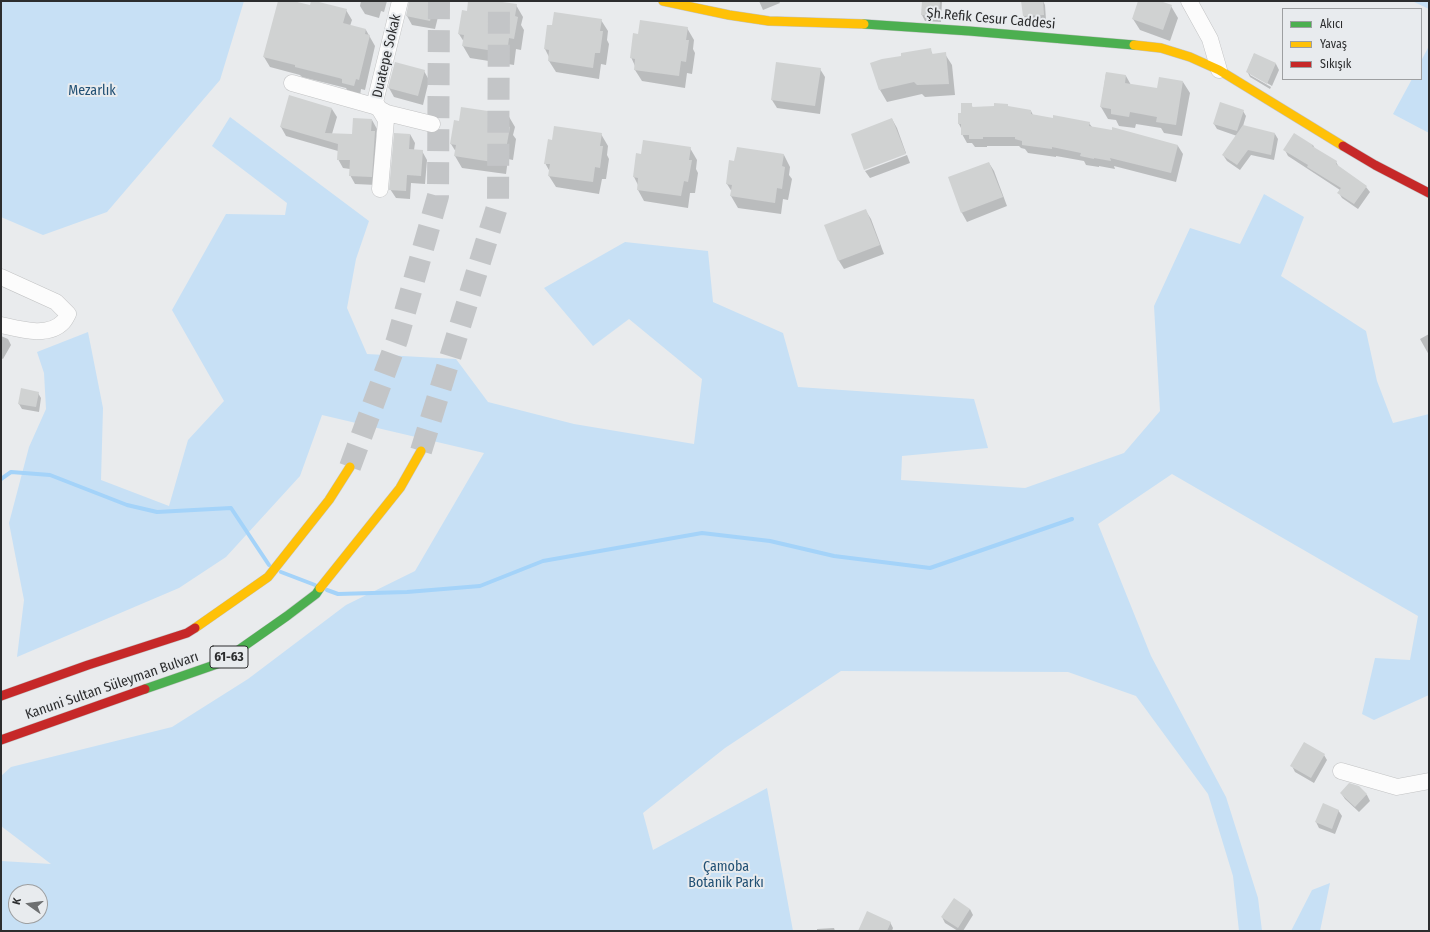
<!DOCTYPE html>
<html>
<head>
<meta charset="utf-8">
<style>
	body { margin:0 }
	#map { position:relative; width:1430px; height:932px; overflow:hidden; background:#e9ebed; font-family:"Fira Sans Condensed",sans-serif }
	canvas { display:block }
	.frame { position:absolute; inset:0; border:2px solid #2c2d2e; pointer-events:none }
	.legend { position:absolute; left:1282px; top:8px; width:140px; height:72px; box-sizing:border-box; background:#e8ebee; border:1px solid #9d9fa1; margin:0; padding:5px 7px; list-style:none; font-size:12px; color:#2c2d2e }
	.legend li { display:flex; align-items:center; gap:8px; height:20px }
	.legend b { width:20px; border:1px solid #9d9fa1 }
	.north { position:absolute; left:8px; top:884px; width:40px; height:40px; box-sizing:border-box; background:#e8ebee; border:1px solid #9d9fa1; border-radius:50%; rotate:284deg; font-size:11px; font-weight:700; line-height:16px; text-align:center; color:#2c2d2e }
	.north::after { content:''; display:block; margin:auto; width:14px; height:18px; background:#6e7071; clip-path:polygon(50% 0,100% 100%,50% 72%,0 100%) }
</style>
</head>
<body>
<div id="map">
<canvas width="1430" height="932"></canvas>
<div class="frame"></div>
<ul class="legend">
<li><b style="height:5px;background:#4caf50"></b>Akıcı</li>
<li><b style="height:5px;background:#ffc107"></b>Yavaş</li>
<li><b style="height:5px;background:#c62828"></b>Sıkışık</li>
</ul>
<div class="north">K</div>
</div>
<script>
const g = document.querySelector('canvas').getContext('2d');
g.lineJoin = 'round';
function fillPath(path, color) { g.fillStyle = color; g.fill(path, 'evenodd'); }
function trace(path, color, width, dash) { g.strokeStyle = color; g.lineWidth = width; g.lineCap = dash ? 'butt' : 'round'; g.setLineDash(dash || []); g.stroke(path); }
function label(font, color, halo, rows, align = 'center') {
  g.font = font + ' "Fira Sans Condensed",sans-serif'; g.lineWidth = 4; g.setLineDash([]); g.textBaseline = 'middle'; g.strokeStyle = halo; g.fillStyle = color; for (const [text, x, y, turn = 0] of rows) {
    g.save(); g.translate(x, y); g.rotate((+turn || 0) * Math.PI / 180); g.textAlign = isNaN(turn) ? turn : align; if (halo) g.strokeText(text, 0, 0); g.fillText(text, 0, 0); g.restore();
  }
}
fillPath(new Path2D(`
	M1,1h243l-24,79 -113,132 -64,23 -42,-18z
	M1412,1h17v8z
	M1429,46v87l-36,-19 19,-35h9v-18z
	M230,117l139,104 -13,38 -9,49 20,46 89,5 32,43 86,22 120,20 8,-65 -73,-60 -36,27 -49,-58 81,-46 83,9 5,51 70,31 15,54 176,12 14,49 -86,8 -1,24 124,8 99,-35 36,-42 -6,-105 36,-78 50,16 24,-50 40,23 -23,59 85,55 11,50 16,42 36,-9v281l-55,25 -12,-6 13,-56 35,2 8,-44 -246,-142 -74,50 53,132 75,141 32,101 4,33h-23l-6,-55 -25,-82 -72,-98 -68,-24 -227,-1 -116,77 -82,65 10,37 114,-62 26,143h-792v-70l50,3 -50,-38v-50l10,-9 161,-40 76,-48 98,-74 69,-34 69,-118 -162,-38 -22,61 -74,81 -47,31 -162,69 7,-57 -15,-77 20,-76 17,-38 -2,-36 -7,-21 51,-20 15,76 -2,72 68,26 19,-66 36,-39 -52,-91 54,-96 59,1 2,-12 -75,-57zM16,892h24v24h-24z
	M1330,883l-10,48h-29l21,-41z`), '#c7e0f5');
fillPath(new Path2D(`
	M279,1h10l22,6 35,3 6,10 -2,6 16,4 9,16 -10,44 -4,-1 -1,7 -11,-3 -3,-5 -44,-11 -2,-2 -30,-8 -6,-10z
	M361,1h26l-3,11 -3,-1 -2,7 -14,-4 -5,-8z
	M410,1h32l-7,28 -23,-4 -5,-9z
	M469,1h20l27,4 7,12 -2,8 3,5 -3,20 -5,-1 -2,16 -44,-7 -7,-12 1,-4 -5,-8 9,-22z
	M759,1h20l1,2 -17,7z
	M923,1h19l-1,21 -16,-1 -3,-6z
	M1022,1h21l2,4 1,15 -19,2 -3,-6z
	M1139,1h18l14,5 7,12 -8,23 -30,-11 -7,-11z
	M601,20l7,11 -1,9 2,4 -3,21 -5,-1 -2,15 -43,-7 -7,-11v-4l-4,-8z
	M687,28l7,12 -1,9 2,4 -3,21 -5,-1 -2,15 -43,-7 -7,-11v-4l-4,-9z
	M930,49l3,6 12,-1 7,11 3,30 -30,2 -3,-3 -35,8 -7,-12 22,-33z
	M1254,54l22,10 3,6 -7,16 -22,-13v2l21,12 -1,2 -20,-12 -3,-6z
	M820,69l5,8 -5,37 -43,-6 -5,-8z
	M424,71l5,9 -6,25 -29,-8 -5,-9z
	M1106,73l20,3 5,9 27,4 25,-7 7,11 -8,43 -18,-3 -3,-5 -25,-4 -1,4 -16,-2 -3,-6 -8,-1 -7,-12z
	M971,104l2,4 36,-1 22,4 2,4 21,4 35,4 3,4 86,19 5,8 -7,28 -62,-16 1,3 -16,-3v1l-13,-2 -2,-4 -28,-5v1l-28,-4 -3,-4 -4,-1 -2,-2h-32v1h-12l-3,-4h-5l-5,-9v-4l-3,-6v-10h3z
	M332,109l5,8 -5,17 21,2 19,-16 5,9 -1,6 4,6 -4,44 -21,-1 -5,-9v-6l-7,-1 -5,-9v-8l-52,-15 -5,-9z
	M1243,111l3,5 -3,10 32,8 3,5 -4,21 -23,-5 -11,15 -13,-9 -4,-6 14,-19 -20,-7 -3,-5z
	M508,115l7,12 -2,8 3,4 -3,21 -5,-1 -2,15 -44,-6 -7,-12 1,-4 -5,-8 8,-22z
	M892,119l5,9 9,25 -41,16z
	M410,134l5,9 -1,7 8,1 5,9 -2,24 -14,-1 -1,16 -14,-1 -6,-9z
	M601,134l7,12 -1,9 2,4 -3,20h-4l-3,15 -43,-7 -7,-11 1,-4 -5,-9 8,-22z
	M1313,145l2,4 21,13 3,5 27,20 4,5 -12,17 -16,-11 -3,-5 1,-3 -52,-34 -3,-6z
	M690,148l7,12 -1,9 2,4 -3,20h-5l-2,15 -44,-7 -6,-11v-5l-4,-8 3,-23 5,1z
	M784,155l6,12 -1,8 3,4 -4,21 -5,-1 -2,15 -43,-6 -7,-12 1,-4 -5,-8 8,-22z
	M907,155l3,8 -40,15 -5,-7z
	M989,163l5,8 13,35 -40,16 -5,-9 -13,-35z
	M866,211l5,8 13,35 -40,15 -5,-8 -13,-35z
	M1429,334v21l-9,-16z
	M1,336l7,3 3,6 -8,14 -2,-1z
	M38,393l3,5 -2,14 -17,-3 -3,-5z
	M1324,755l3,5 -13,23 -19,-11 -3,-6z
	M1358,787l9,8 3,6 -11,11 -14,-13 -4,-6z
	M1338,810l4,6 -7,18 -16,-6 -3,-6z
	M970,909l3,6 -10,16h-5l-13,-8 -3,-6z
	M890,922l3,6 -1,3h-33z
	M834,928l1,3h-18v-2z`), '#0003');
trace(new Path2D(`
	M1,479l10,-7 39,3 77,30 30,7 74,-4 38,57
	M281,572l34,13
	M327,590l11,4 69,-2 73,-6 63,-25 159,-28 68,8 64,15 96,12 142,-49`), '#a4d3f9', 4);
fillPath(new Path2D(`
	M278,1h15l17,4 1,-4h4l32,8 -4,14 23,6 -1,5 5,1 -11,45 -3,-1 -2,7 -12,-3v-4l-3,-1 -44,-11v-2l-32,-8z
	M409,1h26l-5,20 -24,-5z
	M468,1h27l22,3 -2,12 3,1 -4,22 -5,-1 -2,15 -45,-7 2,-11 -6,-1 4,-24 5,1z
	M922,1h18l-1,15 -18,-1z
	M1021,1h22l1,14 -21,1z
	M1138,1h22l12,4 -9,25 -31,-11z
	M554,12l48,7 -2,12h3l-3,22h-5l-2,15 -45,-7 1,-11 -5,-1 3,-24h5z
	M640,20l48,7 -2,13h3l-3,22 -5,-1 -2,15 -45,-6 1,-11 -5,-1 3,-25 5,1z
	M931,48l1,6 14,-2 3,32 -32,1 -3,-3 -35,8 -9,-27 12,-4 19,-3v-3z
	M1254,53l22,10 -9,21 -21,-12z
	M395,62l30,8 -7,26 -30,-8z
	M776,62l45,6 -6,38 -44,-6z
	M1106,72l20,3 -1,8 32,5 2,-11 24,4 -7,44 -20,-3 1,-5 -27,-5 -1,5 -18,-3v-5l-11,-2z
	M289,95l43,13 -7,25 27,1 1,-16 19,1 -1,12h4l-3,46 -23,-1 1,-16h-13l1,-16 -58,-17z
	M1220,102l24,8 -7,21 -24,-7z
	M961,103h11v4l22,-1v-3l14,1v2l23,4v4l22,4v-3l37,7 -1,4 23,4v-3l66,18 -7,28 -61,-15 1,3 -17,-3v1l-14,-3 1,-3 -29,-6v2l-30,-4v-4l-7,-2v-2h-32v2h-14v-4h-8v-11h-3v-11h3z
	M461,107l47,7 -1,12 3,1 -4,22 -5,-1 -2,15 -45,-7 2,-11 -6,-1 4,-24 5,1z
	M892,118l14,36 -42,16 -13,-36z
	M1243,125l32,8 -4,22 -23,-5 -11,15 -15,-10z
	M554,126l48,7 -2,13h3l-3,22 -5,-1 -2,15 -45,-6 2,-12h-6l4,-25 4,1z
	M394,133l16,1 -1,15 14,1 -2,26 -14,-1 -1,16 -17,-1z
	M1294,133l19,12 -1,1 25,15 -1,3 31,22 -13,18 -17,-11 4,-5 -34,-21 1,-2 -25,-15z
	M643,140l48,7 -2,13h3l-4,22 -4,-1 -3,15 -44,-6 1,-12 -5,-1 3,-24 5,1z
	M737,147l47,7 -2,12 3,1 -3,22 -5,-1 -2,15 -45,-7 2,-11 -6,-1 3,-24 5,1z
	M989,162l14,35 -42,16 -13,-36z
	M866,209l14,36 -42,16 -14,-36z
	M21,388l18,4 -3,15 -18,-3z
	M1304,742l21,12 -14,24 -21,-12z
	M1349,783l10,3 8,8 -12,13 -15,-14z
	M1323,803l16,7 -7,19 -17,-7z
	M954,898l16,11 -12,19 -17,-11z
	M867,911l24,11 -4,9h-29z`), '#d0d2d2');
trace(new Path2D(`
	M421,451l77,-247 1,-203
	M350,467l47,-127 41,-144 1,-195`), '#c3c5c7', 22, [22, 11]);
const street = new Path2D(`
	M1189,1l21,38 9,31
	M292,83l82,23 13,7 45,11
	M380,189l6,-69 -11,-18 25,-101
	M1,277l55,25 12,12c-1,2 -3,6 -5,8 -15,16 -44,7 -62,3
	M1341,771l56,16 32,-6`);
const fast = new Path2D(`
	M864,24l105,7 165,14
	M145,689l75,-26 67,-47 29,-22 4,-6`);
const slow = new Path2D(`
	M663,1l66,14 40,6 95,3
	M1134,45l27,3 29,9 29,13 124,76
	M320,588l80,-100 21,-37
	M195,628l73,-51 61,-77 21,-33`);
const jam = new Path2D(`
	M1343,146l32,19 54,28
	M1,696l87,-31 99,-32 8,-5
	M1,740l144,-51`);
trace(street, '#c2c3c4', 17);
trace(fast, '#c2c3c4', 10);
trace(slow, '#c2c3c4', 10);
trace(jam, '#c2c3c4', 10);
trace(street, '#fcfcfc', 16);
trace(fast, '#4caf50', 9);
trace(slow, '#ffc107', 9);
trace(jam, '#c62828', 9);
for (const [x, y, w] of [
	[229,657,38]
]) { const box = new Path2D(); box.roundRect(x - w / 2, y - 11, w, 22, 3); g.fillStyle = '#e8ebee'; g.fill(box); trace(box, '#2c2d2e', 1); }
label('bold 13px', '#2c2d2e', null, [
	["61-63",229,657]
]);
label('14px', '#2c2d2e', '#e8ebee', [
	["Şh.Refik Cesur Caddesi",991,19,5],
	["Duatepe Sokak",387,56,-77],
	["Kanuni Sultan Süleyman Bulvarı",112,686,-19]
]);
label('14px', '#215074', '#e8ebee', [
	["Mezarlık",92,91],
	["Çamoba",726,867],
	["Botanik Parkı",726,883]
]);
</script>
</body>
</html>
